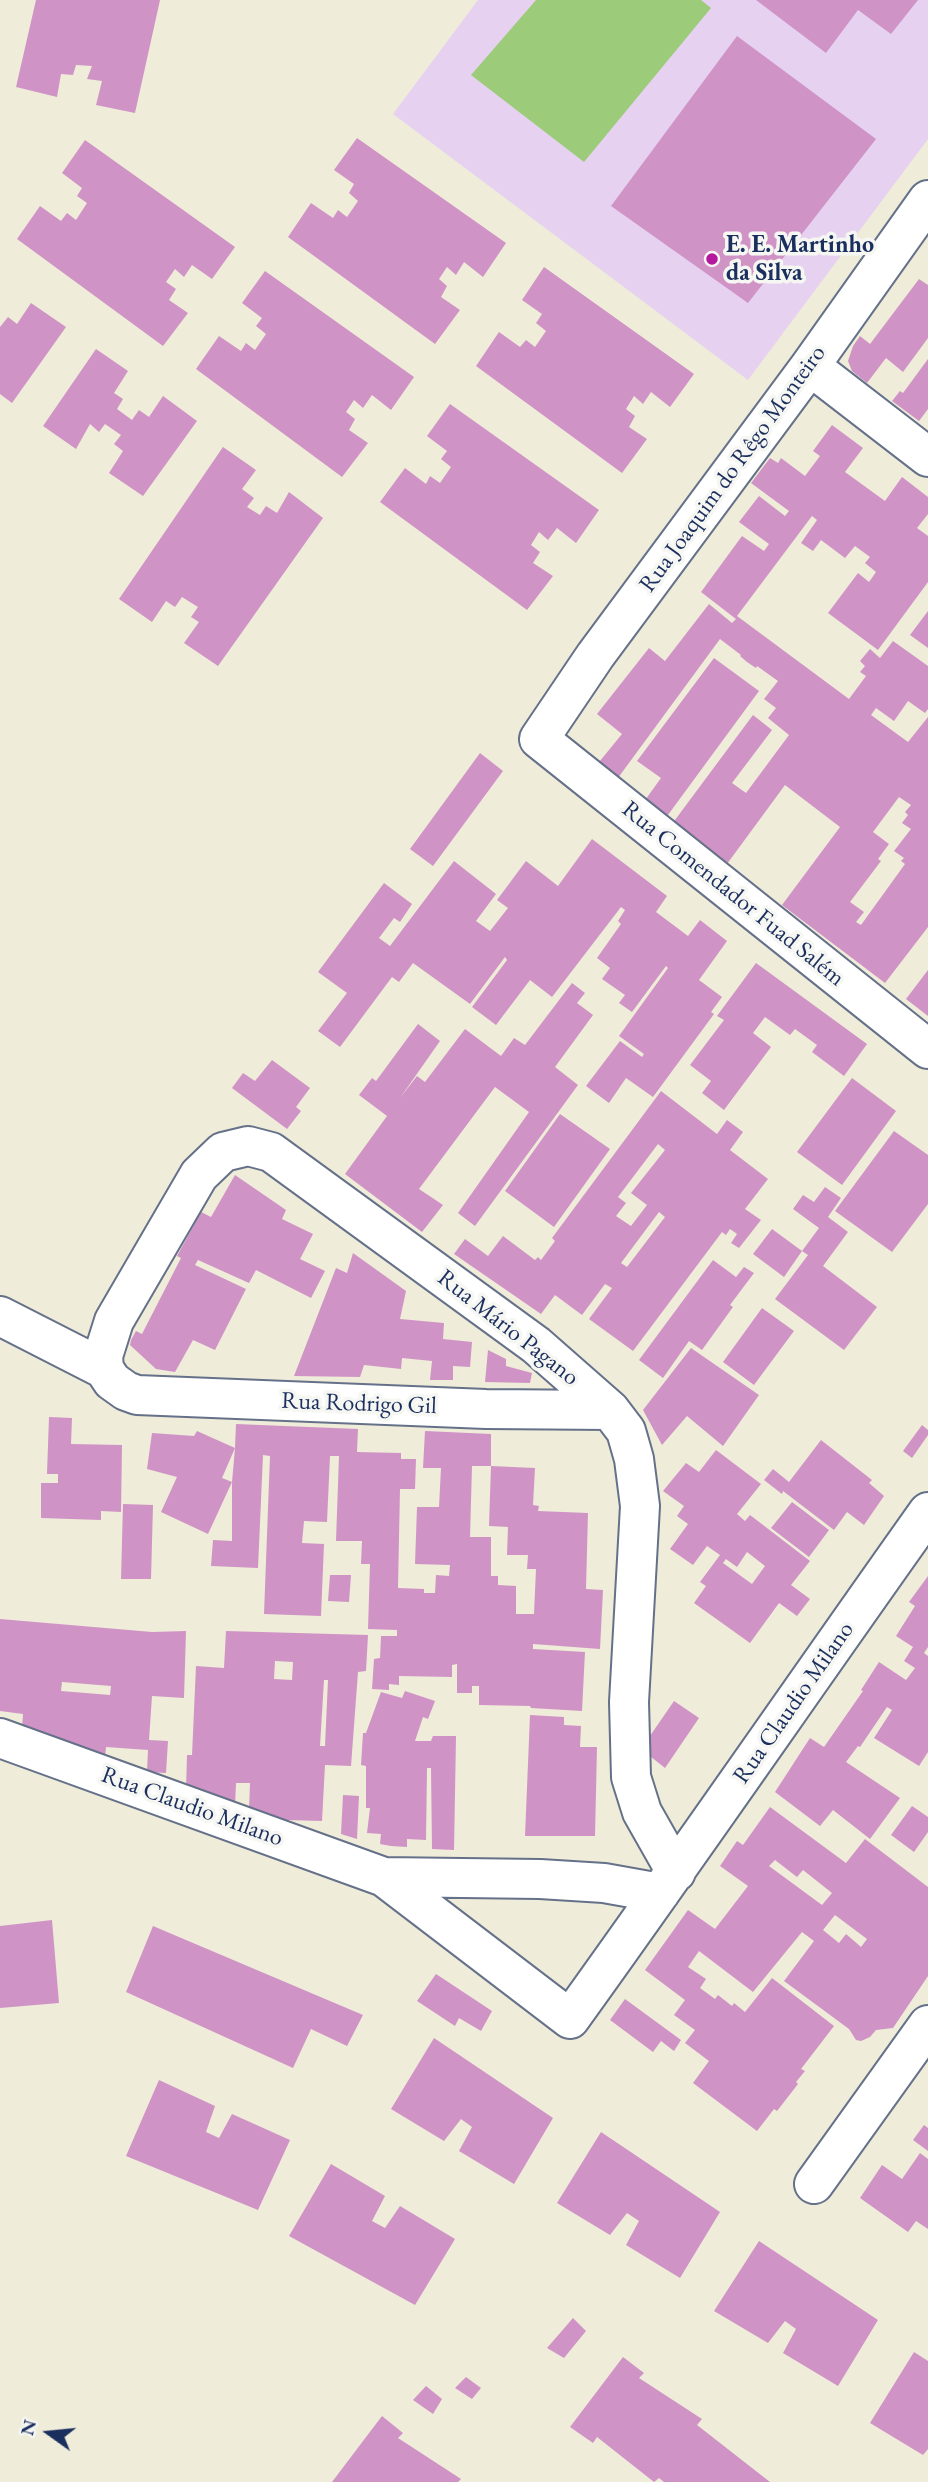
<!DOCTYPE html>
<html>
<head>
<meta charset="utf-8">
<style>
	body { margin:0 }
	#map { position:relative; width:928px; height:2482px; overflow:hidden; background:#efecd9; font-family:"EB Garamond",serif }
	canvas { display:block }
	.north { position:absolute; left:14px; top:2398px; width:70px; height:70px; -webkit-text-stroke:5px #f6f6f2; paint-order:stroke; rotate:285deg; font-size:19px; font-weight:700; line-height:28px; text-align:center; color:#1b2f5e }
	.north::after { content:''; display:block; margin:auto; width:24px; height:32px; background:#1b2f5e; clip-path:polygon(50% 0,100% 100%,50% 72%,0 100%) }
</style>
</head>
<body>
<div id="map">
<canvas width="928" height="2482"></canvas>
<div class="north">N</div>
</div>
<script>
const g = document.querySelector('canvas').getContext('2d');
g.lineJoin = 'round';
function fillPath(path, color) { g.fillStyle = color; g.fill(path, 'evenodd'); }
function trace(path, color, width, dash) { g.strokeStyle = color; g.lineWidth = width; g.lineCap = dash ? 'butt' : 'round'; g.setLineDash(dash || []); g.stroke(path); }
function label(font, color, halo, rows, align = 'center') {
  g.font = font + ' "EB Garamond",serif'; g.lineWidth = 7; g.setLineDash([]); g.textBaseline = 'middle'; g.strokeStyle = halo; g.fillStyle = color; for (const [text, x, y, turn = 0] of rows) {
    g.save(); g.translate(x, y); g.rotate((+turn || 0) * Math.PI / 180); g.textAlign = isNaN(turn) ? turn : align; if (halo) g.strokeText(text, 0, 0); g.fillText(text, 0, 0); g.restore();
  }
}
fillPath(new Path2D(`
	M478,0h450v139l-180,241 -355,-266z`), '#e6d2f0');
fillPath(new Path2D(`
	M536,0h165l10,8 -127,154 -113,-87z`), '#9ccb7a');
fillPath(new Path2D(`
	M36,0h124l-25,113 -39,-8 6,-24 -15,-2 5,-13 -16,-1 -3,10 -12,-1 -4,23 -41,-10z
	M756,0h162l-27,34 -33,-24 -32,43z
	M737,36l139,103 -128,164 -137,-97z
	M357,138l149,105 -23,34 -19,-15 -8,13 -9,-8 -8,12 8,7 -6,11 19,13 -25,34 -147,-107 23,-34 22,15 5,-8 9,7 11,-16 -9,-8 5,-9 -20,-14z
	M85,140l150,107 -23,32 -20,-14 -8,12 -9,-8 -9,13 10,7 -7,11 19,13 -25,33 -146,-107 23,-33 21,15 6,-8 9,7 11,-17 -10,-7 5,-8 -20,-15z
	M544,267l150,107 -24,33 -19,-15 -8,12 -9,-8 -8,13 9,7 -6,11 18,12 -25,34 -146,-107 23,-34 21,15 6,-7 9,7 11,-16 -10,-8 6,-9 -20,-14z
	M265,271l149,106 -23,33 -19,-15 -9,13 -9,-8 -8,12 9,7 -6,11 19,13 -26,34 -146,-108 23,-33 22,15 5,-8 9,7 11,-16 -10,-8 6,-8 -20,-15z
	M919,279l9,6v53l-25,34 -17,-14 -19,25 -15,-12 -4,-10 5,-15 7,-10 10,8z
	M31,303l35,24 -54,76 -12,-9v-67l8,-10 9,7z
	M96,349l32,22 -14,22 9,6 -6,10 15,11 7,-10 10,7 14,-21 34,25 -54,75 -34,-23 14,-22 -9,-7 7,-9 -16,-11 -6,8 -9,-8 -14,25 -33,-23z
	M928,359v50l-9,12 -27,-20 8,-10 3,2z
	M450,404l149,106 -23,33 -19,-15 -9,12 -9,-8 -8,13 9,7 -7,11 20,13 -26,34 -147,-108 25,-34 21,16 4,-8 10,7 11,-16 -10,-8 6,-8 -20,-15z
	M832,425l31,23 -18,24 40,29 17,-24 26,20v17l-11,14 11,8v46l-50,68 -50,-37 30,-40 11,9 7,-10 -11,-9 5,-6 -15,-11 -10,12 -24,-18 -8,11 -12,-8 16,-23 -5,-4 -75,100 112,83 17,-23 -6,-4 5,-6 -5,-5 10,-12 10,9 13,-17 35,25v43l-3,4 -17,-12 -14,20 -18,-13 -5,7 37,27 20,-25v210l-43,56 -103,-78 58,-78 -55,-42 -58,79 -55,-40 81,-109 19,15 -40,53 14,10 43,-58 -21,-17 8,-10 -12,-9 14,-18 -21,-15 -1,2 -9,-6 -7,-6 1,-1 -21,-16 -105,143 -20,-15 27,-33 -25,-20 52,-66 16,13 44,-57 23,19 4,-4 -35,-27 41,-56 22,15 5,-7 -30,-22 20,-26 26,20 4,-5 -38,-28 19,-25 8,5 3,-5 24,18 15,-20 -7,-5zM899,797l12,8 -6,7 3,3 -6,8 9,6 -17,22 10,7 -3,3 4,3 -44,61 -5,-3 8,-10 -14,-10 31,-41 -3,-2 11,-15 -16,-12z
	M223,447l33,23 -14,19 12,9 -7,9 13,8 6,-9 11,7 12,-21 34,26 -105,148 -34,-23 15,-21 -8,-5 7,-10 -16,-10 -7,10 -9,-6 -14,21 -33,-23z
	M928,611v37l-18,-13z
	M714,658l45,33 -94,128 -22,-16 18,-25 -24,-17z
	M480,753l23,18 -70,95 -23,-17z
	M592,839l75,57 -11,16 32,24 12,-16 27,21 -28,39 23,17 -11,15 3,2 -61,83 -27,-19 -17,25 -23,-17 34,-45 22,16 2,-3 -25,-18 49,-68 -2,-2 -34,46 -13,-9 6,-8 -23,-16 8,-11 -13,-10 24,-34 -3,-3 7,-11 -4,-3 -69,90 -22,-17 -34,45 -24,-18 35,-47 -2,-3 -35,47 -57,-41 -14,19 -7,-5 -52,70 -22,-16 29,-38 -29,-21 66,-89 28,21 -12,18 -6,-4 -15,20 11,8 64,-85 42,33 -20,27 14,10 18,-23 -11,-8 29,-39 32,25z
	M756,963l111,81 -23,32 -32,-24 5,-7 -22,-16 -5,6 -25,-18 -12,16 18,14 -47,63 -22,-17 9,-12 -21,-16 34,-45 -7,-4z
	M928,970v46l-22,-17z
	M572,983l13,10 -8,10 16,12 -38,52 23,18 -103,141 -17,-13 71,-101 -34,-25 -76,102 24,16 -21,27 -77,-58 42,-58 -28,-21 13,-17 4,3 42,-57 22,17 -40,57 17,-22 8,6 40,-53 36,27 13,-18 11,7z
	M272,1060l38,28 -14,19 5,4 -14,18 -55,-41 11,-15 12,8z
	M852,1078l44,33 -54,74 -45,-33z
	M661,1091l56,43 10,-14 16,12 -13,18 38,29 -23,30 16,11 -22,28 -8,-5 6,-9 -7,-5 -4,6 -4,-3 -89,119 -44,-32 23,-31 -7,-4 -23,31 -27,-20 -14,19 -87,-60 11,-15 23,17 15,-20 32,24 3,-3 3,3 14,-19 -3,-3zM658,1144l7,6 -34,43 16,12 -16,21 -15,-10 10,-13 -8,-6zM659,1212l6,5 -38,50 -6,-4z
	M560,1114l50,35 -56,78 -49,-36z
	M894,1131l34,24v49l-36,48 -57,-41z
	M235,1175l51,35 -4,9 31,15 -13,25 25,12 -14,27 -55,-28 -7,13 -51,-23 -3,5 51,24 -31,61 -22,-10 -18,32 -19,-3 -26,-24 1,-5 5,-9 6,3 39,-76 -4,-2 24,-44 10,5z
	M825,1187l16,11 -13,19 20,15 -25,34 54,41 -33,43 -69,-51 33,-44 -6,-4 -18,26 -31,-23 19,-25 30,22 17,-23 -26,-19 10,-14 11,7z
	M353,1253l53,38 -6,28 44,4 -1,16 29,3 -2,25 -17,-1v14h-23l2,-19 -30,-3 -1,11 -37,-4 -4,12 -66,-1 42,-108 11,5z
	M713,1260l23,17 8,-10 10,6 -24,32 3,2 -31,43 -13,-9 -26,37 -24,-18z
	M762,1308l32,23 -40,54 -31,-23z
	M691,1348l68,47 -36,51 -36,-30 -25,29 -19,-35z
	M488,1350l18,9v7l26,7 -2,10 -45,-1z
	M49,1417l23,1 -1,26 51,1 -1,67 -20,-1v9l-60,-2v-35h17v-9h-11z
	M236,1424l122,5 -1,23 44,1v6h15l-1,30h-15l-2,99 26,1v4h11l1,-18 13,1 1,-11 -35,-1 2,-57h22l2,-39h-18l2,-37 66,3v32h-19l-2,71h21v39h7v9l18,1v28h18l2,-45h-9l1,-14h-21l1,-28 -19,-1 2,-60 44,2 -2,37 6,1 -1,5 50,2 -2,76 17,1 -3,59 -67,-5v5l52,3 -3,59 -51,-3 -1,-2 -51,-1v-19h-7v7h-15v-29l-5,1v12l-53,-1v9l-10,-1v6l-17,-1 2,-30 6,-1 1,-22h16v-6l-29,-1 2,-65h-9l1,-23h-26l3,-85h-9l-3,66 -23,-1 -2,22 22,1 -3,72 -57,-2 6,-158 -7,-1 -5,113 -47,-2 2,-26 19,1v-59l-24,52 -47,-22 16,-35 -30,-8 5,-36 42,3 3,-5 38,17zM235,1448l-3,34 -10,-4z
	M922,1425l6,5v5l-16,23 -9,-7z
	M821,1440l51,40 -3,3 15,13 -20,29 -17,-13 -13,18 -51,-39 -1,3 -18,-14 9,-11 16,13z
	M716,1450l45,34 -24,30 8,7 5,-6 60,46 -19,24 19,14 -13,17 -18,-13 -29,40 -56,-40 12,-17 -6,-4 20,-27 -13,-9 -14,19 -23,-16 18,-25 -11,-8 7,-10 -21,-15 23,-28 13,9zM747,1552l18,14 -13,18 -29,-21 3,-4 11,8z
	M792,1502l37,28 -20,27 -38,-29z
	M123,1504l30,1 -2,74h-30z
	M330,1575h21l-2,27 -21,-1z
	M928,1576v71l-4,6 4,3v96l-9,14 -45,-28 18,-28 -5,-3 -27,40 -2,-1 -12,16 54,36 -30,41 -37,-29 -13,16 -45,-34 35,-54 14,9 39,-56 -2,-1 18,-28 27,18 9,-12 -11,-7 9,-14 -17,-11 19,-30 -6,-4z
	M0,1619l152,13 34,-1 -2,67 -32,-2 -3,44 19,1 -2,32 -19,-1 1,-22 -42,-3 -1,12 -83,-31 1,-14 -23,-3zM62,1682l49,4 -1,9 -49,-4z
	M226,1631l142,4 -2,36 -8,1 -7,94 -26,-1 -3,56 -37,-1 -36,-10 1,-27h-14l-1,24 -49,-17 1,-35h5l4,-89 28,2zM275,1661l18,1 -1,18 -18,-1zM324,1680h4l-3,66h-5z
	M405,1691l30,10 -7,18 -5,-2 -8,24h16l2,-5h23l-2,114 -22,-1 -1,-81h-4l-1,72 -19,-1v8l-16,-1 -11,-2 1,-10 -14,-1 3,-25h-4v-42l-5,-1 2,-32h3l15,-41 21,6z
	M674,1701l25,17 -34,50 -24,-19z
	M530,1715l34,2v8l17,1 -1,21h17l-2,89h-70z
	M343,1795l16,1 -2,43 -16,-5z
	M912,1806l16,11v15l-14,20 -23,-17z
	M770,1807l76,56 19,-24 63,48v89l-35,52 -17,2 -6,7 -9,4 -5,-1 -7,-11 -65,-48 30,-40 -12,-9 -49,60 -54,-41 -11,16 18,12 -6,9 15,11 3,-4 14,11 2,-3 11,9 27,-34 62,48 -33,43 4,2 -9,11 2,2 -21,27 -3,-2 -17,22 -64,-48 16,-22 -24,-18 10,-13 -21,-15 11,-15 -40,-30 43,-60 27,19 33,-43 -28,-20 17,-25 6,4zM775,1860l22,17 6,-7 29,23 -10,12 -53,-39zM835,1915l32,24 -6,8 -15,-13 -7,9 -16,-13z
	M52,1920l7,83 -59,5v-82z
	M153,1926l210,89 -16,31 -36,-17 -18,39 -167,-76z
	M436,1974l56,37 -11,20 -22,-13 -4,8 -38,-25z
	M625,1999l56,41 -7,11 -13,-10 -8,11 -43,-32z
	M434,2038l119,80 -39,66 -55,-33 13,-24 -11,-8 -17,22 -53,-32z
	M159,2080l56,26 -9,26 13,6 13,-24 58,26 -32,70 -132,-54z
	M924,2125l4,3v23l-15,-11z
	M601,2132l119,80 -40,66 -54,-33 13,-24 -12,-8 -17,22 -53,-32z
	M920,2153l8,6v70l-12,-8 -8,11 -48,-34 22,-33 20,14z
	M331,2164l54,32 -13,25 13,7 15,-22 55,33 -40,66 -126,-69z
	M759,2241l119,79 -40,66 -55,-33 13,-24 -11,-8 -17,22 -54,-32z
	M573,2318l13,13 -22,27 -17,-10z
	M914,2352l14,9v88l-5,6 -53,-32z
	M623,2357l21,16 -5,5 63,41 -5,6 73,57h-106l-5,-4 -5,4 -57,-45 -4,6 -23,-16z
	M466,2377l15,11 -9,11 -17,-11z
	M426,2386l16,13 -9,15 -20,-14z
	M382,2416l21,17 -5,5 63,41 -3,3h-126z`), '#d093c6');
const minor = new Path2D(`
	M928,200l-118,166 -215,290 -56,83 389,310
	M810,366l118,91
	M0,1316l104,53
	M610,1410l-124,-1 -349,-14 -11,-4 -14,-10 -8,-12 -1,-13 11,-35 85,-146 24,-23 25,-6 23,6 265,193 74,65 16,21 8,28 6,47 -11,196 2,75 11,35 34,60
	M0,1738l384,139 156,2 64,4 56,10
	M384,1877l186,142c121,-168 238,-338 358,-507
	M814,2184l114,-159`);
trace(minor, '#657189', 42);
trace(minor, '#fff', 38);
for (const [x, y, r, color] of [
	[712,259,7,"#b5179e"]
]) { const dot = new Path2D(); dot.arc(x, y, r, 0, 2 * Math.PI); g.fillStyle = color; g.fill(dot); trace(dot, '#f6f6f2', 2.5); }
label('bold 24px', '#1b2f5e', '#f6f6f2', [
	["E. E. Martinho",726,245],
	["da Silva",726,273]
], 'left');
label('24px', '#1b2f5e', '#f6f6f2', [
	["Rua Joaquim do Rêgo Monteiro",733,469,-54],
	["Rua Comendador Fuad Salém",733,894,39],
	["Rua Mário Pagano",508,1328,38],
	["Rua Rodrigo Gil",359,1404,2],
	["Rua Claudio Milano",794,1703,-55],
	["Rua Claudio Milano",192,1807,20]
]);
</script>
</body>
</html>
